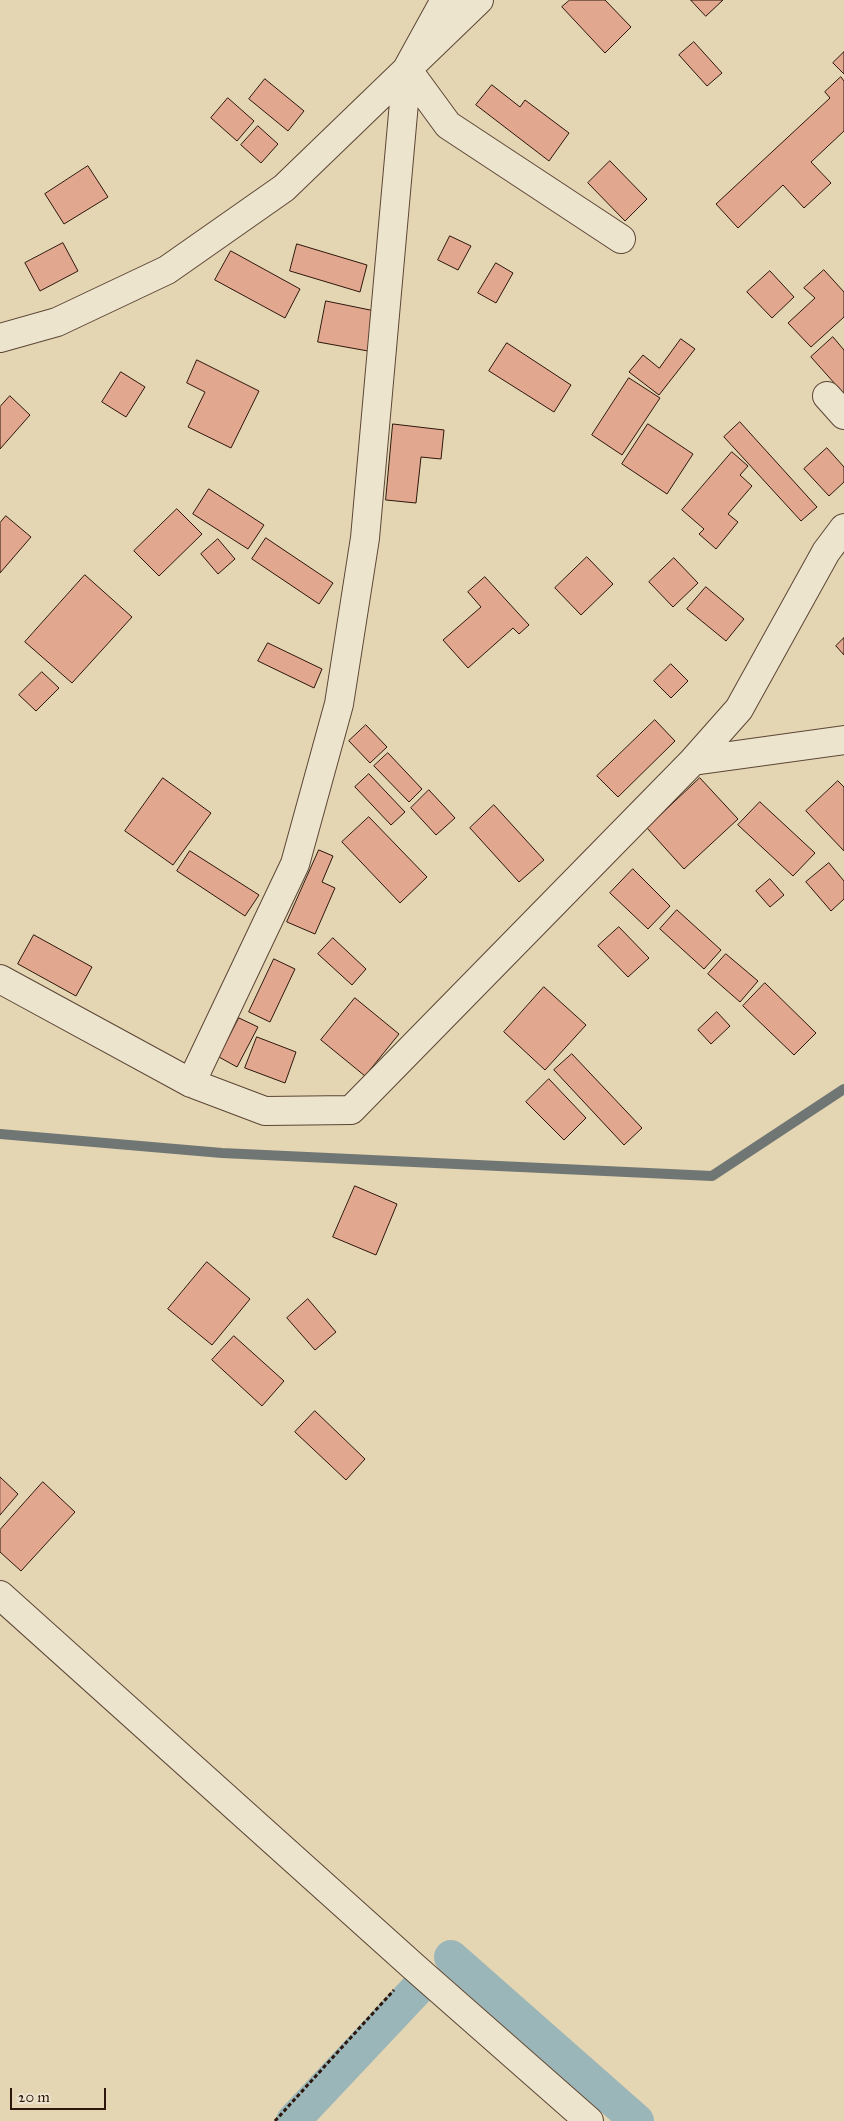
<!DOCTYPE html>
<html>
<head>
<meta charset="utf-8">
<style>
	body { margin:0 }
	#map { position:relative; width:844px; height:2121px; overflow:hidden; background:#e4d5b3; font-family:"IM FELL Great Primer",serif }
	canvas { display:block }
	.scale { position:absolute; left:10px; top:2088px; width:96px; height:22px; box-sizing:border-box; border:2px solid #2d160b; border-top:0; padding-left:6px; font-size:15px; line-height:18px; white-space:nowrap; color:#2d160b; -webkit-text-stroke:4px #ede4ce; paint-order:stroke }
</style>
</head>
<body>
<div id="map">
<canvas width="844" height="2121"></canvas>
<div class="scale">20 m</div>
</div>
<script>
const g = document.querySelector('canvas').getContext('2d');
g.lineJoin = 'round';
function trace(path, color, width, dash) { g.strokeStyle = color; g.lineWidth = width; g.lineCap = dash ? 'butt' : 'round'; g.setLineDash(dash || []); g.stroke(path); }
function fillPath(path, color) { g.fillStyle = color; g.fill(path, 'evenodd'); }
trace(new Path2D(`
	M0,1134l222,19 490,23 132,-87`), '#6f7673', 10);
trace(new Path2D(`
	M451,1957l186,164
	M293,2121l125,-133`), '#9bb6b8', 34);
const building = new Path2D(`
	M570,0h35l26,27 -26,26 -43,-46z
	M691,0h32l-17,16z
	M694,42l28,31 -15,13 -28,-31z
	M844,52v22l-11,-11z
	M841,77l3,4v50l-33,31 20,21 -27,25 -21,-23 -45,43 -22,-24 114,-106 -5,-6z
	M265,79l39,32 -16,20 -39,-32z
	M492,85l28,22 5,-7 44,33 -20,28 -73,-56z
	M228,98l26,23 -17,20 -26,-23z
	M258,126l20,18 -17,19 -20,-18z
	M610,161l37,38 -22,22 -37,-38z
	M88,166l20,31 -44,27 -19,-30z
	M450,236l21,10 -13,24 -20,-10z
	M63,243l15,28 -38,20 -15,-28z
	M297,244l70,21 -7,27 -70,-21z
	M231,251l69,38 -15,29 -70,-38z
	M496,263l17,10 -17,30 -18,-10z
	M824,270l20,22v25l-33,30 -23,-24 27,-25 -11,-10z
	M770,271l24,26 -22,21 -25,-26z
	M326,301l49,10 -7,40 -50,-9z
	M833,337l11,13v44l-33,-37z
	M681,339l14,10 -36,46 -30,-23 14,-17 16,13z
	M507,343l64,42 -17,27 -65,-41z
	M197,360l62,31 -28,57 -43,-21 17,-35 -18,-9z
	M121,372l24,15 -19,30 -24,-15z
	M629,378l31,20 -38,57 -30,-20z
	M10,396l20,19 -30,34v-42z
	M740,422l77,85 -16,14 -77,-84z
	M393,424l51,6 -3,29 -20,-2 -5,46 -30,-3z
	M648,424l45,30 -26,40 -45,-30z
	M827,448l17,19v15l-15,14 -25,-27z
	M732,452l16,14 -8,9 12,11 -24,28 10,8 -22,27 -17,-15 5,-5 -22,-19z
	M209,489l55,36 -16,24 -55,-35z
	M177,509l25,25 -43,42 -25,-25z
	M6,516l25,21 -31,36v-50z
	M266,538l67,45 -14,21 -67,-45z
	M218,539l17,20 -17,15 -17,-20z
	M587,557l26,27 -32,31 -26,-27z
	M674,558l24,25 -25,24 -24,-25z
	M85,575l47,42 -60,66 -47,-41z
	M485,577l44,48 -10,9 -6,-6 -45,40 -25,-28 38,-33 -13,-15z
	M706,587l38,32 -18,22 -39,-32z
	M844,638v17l-8,-9z
	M268,643l54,26 -8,19 -56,-27z
	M671,664l17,17 -17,17 -17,-17z
	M42,672l17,16 -23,23 -17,-16z
	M655,720l20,21 -57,56 -21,-21z
	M366,725l21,22 -17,16 -21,-22z
	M388,753l34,36 -13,13 -35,-36z
	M369,774l36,38 -14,13 -36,-38z
	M163,778l48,35 -38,52 -48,-34z
	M700,778l38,41 -54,50 -37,-41z
	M838,781l6,6v64l-38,-40z
	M429,790l26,28 -19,17 -25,-27z
	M760,802l55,51 -22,23 -55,-51z
	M494,805l50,55 -25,22 -49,-54z
	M369,817l58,60 -27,26 -58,-61z
	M319,850l14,6 -11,26 13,6 -20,46 -28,-12z
	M190,851l69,44 -14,21 -68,-45z
	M829,863l15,18v18l-13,12 -25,-29z
	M633,869l37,37 -22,23 -38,-36z
	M770,879l14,16 -14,12 -14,-16z
	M677,910l44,40 -17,19 -44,-40z
	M619,927l30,31 -21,19 -30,-31z
	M34,935l58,32 -16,29 -58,-32z
	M333,938l33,31 -14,16 -34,-31z
	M726,954l32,27 -18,21 -32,-28z
	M274,959l21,10 -25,53 -21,-10z
	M765,983l51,50 -22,22 -51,-49z
	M544,987l42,38 -41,45 -41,-38z
	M355,998l44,36 -34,42 -44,-36z
	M717,1012l13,14 -19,18 -13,-14z
	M239,1018l19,9 -21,40 -18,-10z
	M257,1037l39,15 -11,31 -40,-15z
	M572,1054l70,74 -18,17 -70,-75z
	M549,1079l37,39 -22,22 -38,-38z
	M355,1186l42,18 -21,51 -43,-18z
	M207,1262l43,37 -38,46 -44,-36z
	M308,1299l28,33 -21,18 -28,-32z
	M234,1336l50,45 -22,25 -50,-46z
	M315,1411l50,48 -19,21 -51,-48z
	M0,1477l18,17 -18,21z
	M43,1482l32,30 -54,59 -21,-19v-22z`);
fillPath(building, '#e2a78f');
trace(building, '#2d160b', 1);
const minor = new Path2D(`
	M407,69l41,56 173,114
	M0,338l57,-16 110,-52 117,-82 195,-188
	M827,396l17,19
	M693,761l46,-52 87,-157 18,-24
	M0,979l191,104 74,28 86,-1 342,-349 151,-21
	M191,1083l104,-219 44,-160 26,-166 42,-469 38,-69
	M0,1595l414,372 175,154`);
trace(minor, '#5b4635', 30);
trace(new Path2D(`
	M275,2121l119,-131`), '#2d160b', 3, [4, 2.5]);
trace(minor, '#ede4ce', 28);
</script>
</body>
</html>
